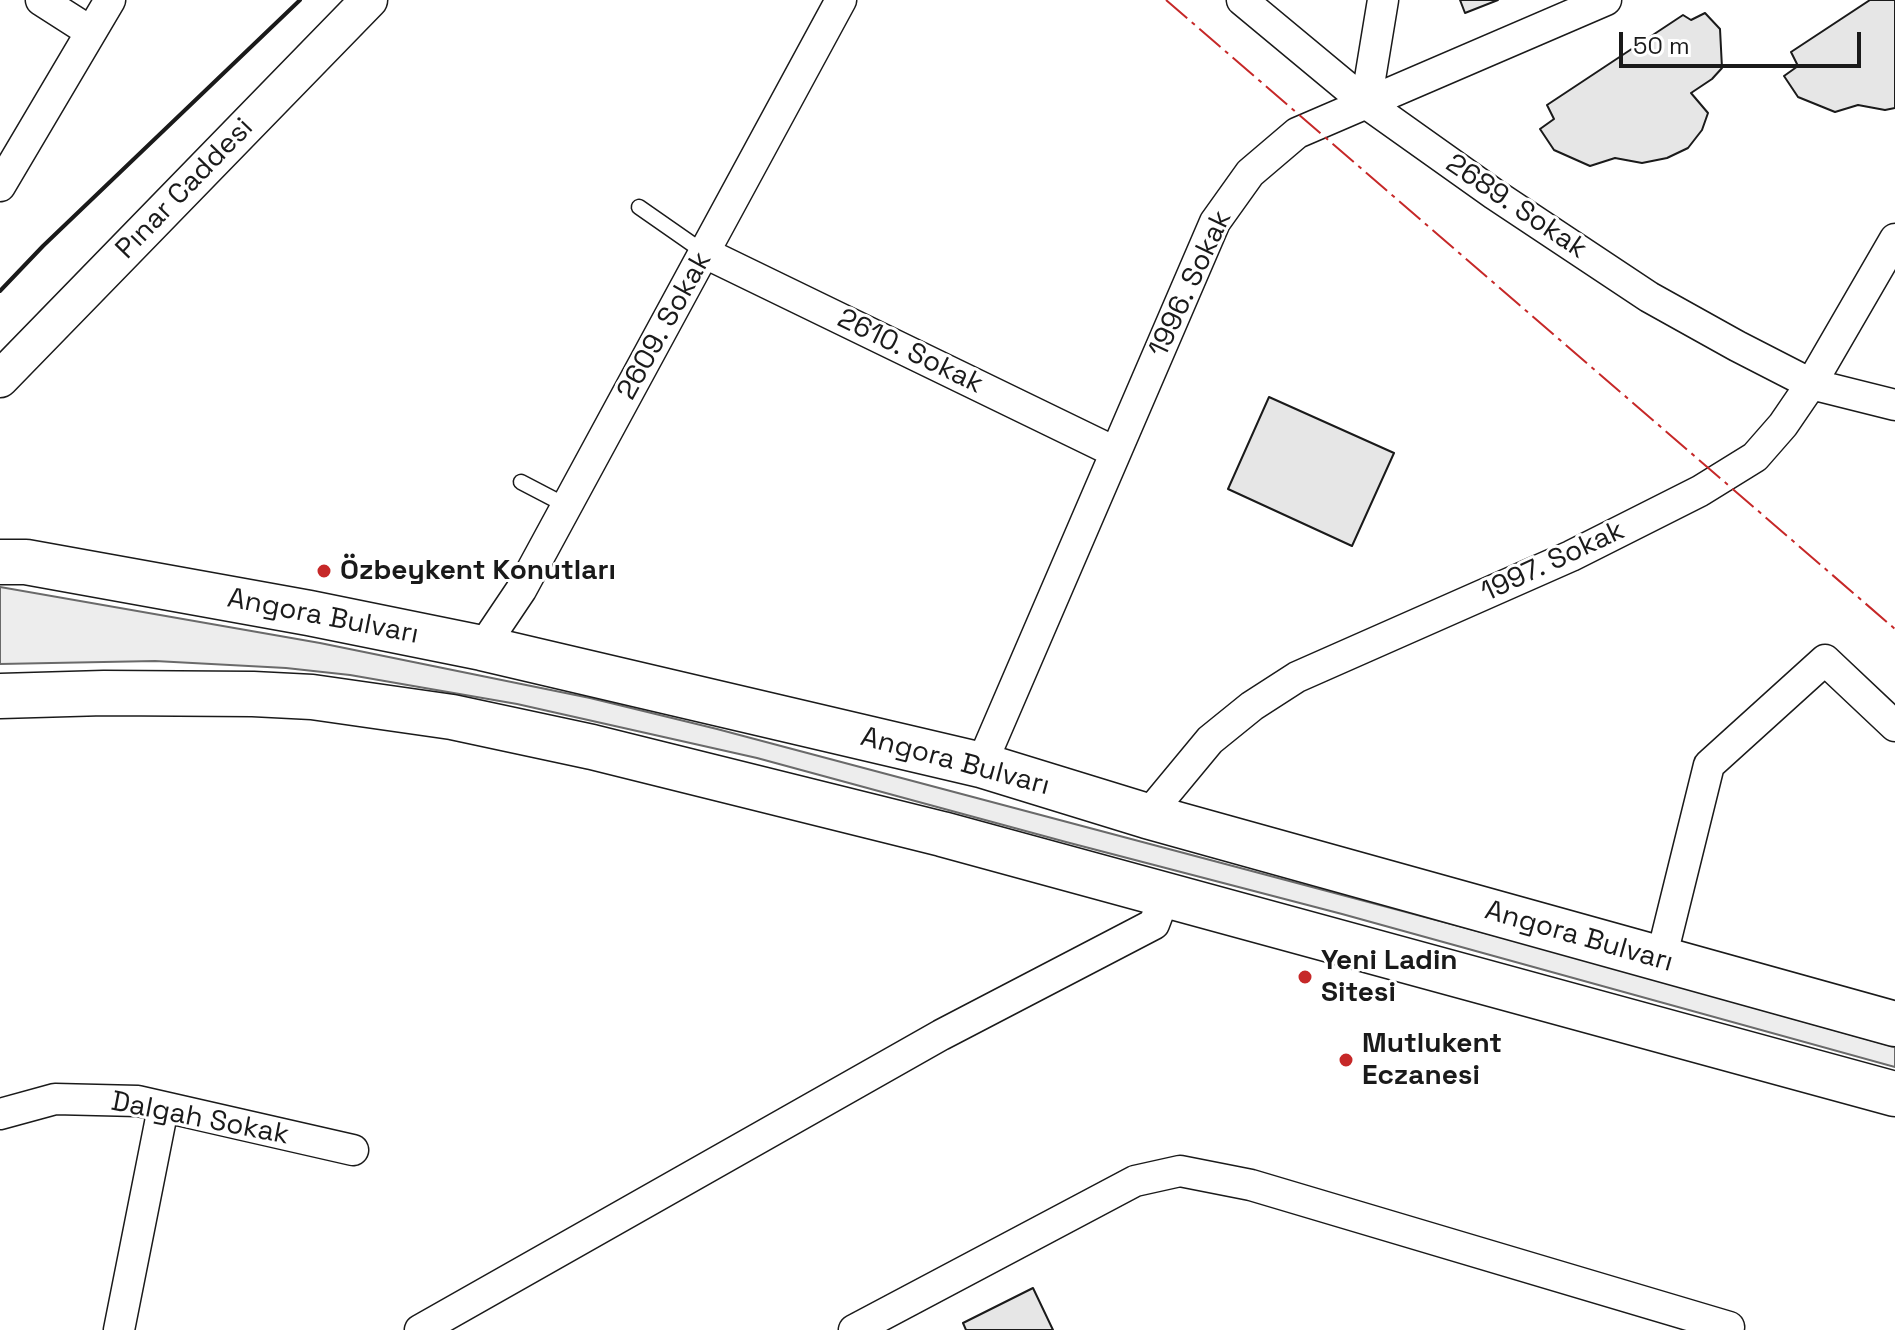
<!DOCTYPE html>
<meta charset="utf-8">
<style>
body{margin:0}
#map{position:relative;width:1895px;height:1330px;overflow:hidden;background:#fff;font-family:"Space Grotesk",sans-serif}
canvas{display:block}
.scale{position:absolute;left:1619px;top:32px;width:242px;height:36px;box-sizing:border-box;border:4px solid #1a1a1a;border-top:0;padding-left:10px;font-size:24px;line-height:28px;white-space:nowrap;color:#1a1a1a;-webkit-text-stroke:6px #fff;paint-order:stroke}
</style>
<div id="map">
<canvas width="1895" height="1330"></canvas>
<div class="scale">50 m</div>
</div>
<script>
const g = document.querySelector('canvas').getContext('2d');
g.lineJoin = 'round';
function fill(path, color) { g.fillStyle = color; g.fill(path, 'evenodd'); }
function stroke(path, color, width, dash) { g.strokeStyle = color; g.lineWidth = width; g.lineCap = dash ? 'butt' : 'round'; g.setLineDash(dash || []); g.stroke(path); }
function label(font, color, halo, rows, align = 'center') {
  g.font = font + ' "Space Grotesk",sans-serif'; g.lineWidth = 6; g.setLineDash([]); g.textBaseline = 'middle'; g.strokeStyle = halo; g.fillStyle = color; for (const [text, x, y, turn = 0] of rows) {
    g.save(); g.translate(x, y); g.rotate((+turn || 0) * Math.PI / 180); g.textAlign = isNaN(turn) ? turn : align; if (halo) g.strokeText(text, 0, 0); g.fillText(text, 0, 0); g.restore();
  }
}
const built = new Path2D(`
 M0,587L320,643L590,698L717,729L1534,946L1895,1047V1067L1342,914L1066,842L757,758L517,704L350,675L286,668L155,661L0,664Z`);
fill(built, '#ededed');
stroke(built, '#6a6a6a', 2);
const building = new Path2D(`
 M1460,0H1498L1465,13Z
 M1870,0H1895V108L1885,110L1858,105L1835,112L1798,97L1784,76L1798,66L1791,52Z
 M1705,13L1720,29L1722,68L1712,79L1691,93L1708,113L1702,130L1688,148L1667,158L1642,163L1615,158L1590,166L1554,150L1540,129L1554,119L1547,105L1683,15L1691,20Z
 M1269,397L1394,453L1352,546L1228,489Z
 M1033,1288L1053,1330H966L963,1323Z`);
fill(building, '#e6e6e6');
stroke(building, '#1a1a1a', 2);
const service = new Path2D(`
 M639,207L705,253
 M521,482L567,506`);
const minor = new Path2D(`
 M41,0L91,32
 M1242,0L1366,103L1494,194L1649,297L1737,346L1811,384L1895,405
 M1366,103L1383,0
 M0,186L110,0
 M705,253L1115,452
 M482,648L521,590L841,0
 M981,765L1215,222L1250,173L1297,133L1606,0
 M1147,816L1210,740L1252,706L1297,677L1571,556L1700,491L1755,457L1783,425L1811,384L1895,239
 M1661,959L1709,765L1825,660L1895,726
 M0,1114L55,1099L138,1101L353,1150
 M119,1330L163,1108
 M420,1330L941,1035L1154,924L1165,895
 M854,1330L1135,1181L1180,1171L1251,1185L1729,1327`);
const tertiary = new Path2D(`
 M0,379L369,0`);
const primary = new Path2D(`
 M0,562H26L309,613L482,648L981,765L1147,816L1895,1024
 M0,696L104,693L253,694L312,697L452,717L592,747L942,834L1895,1094`);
stroke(service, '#1a1a1a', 17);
stroke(minor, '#1a1a1a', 33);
stroke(tertiary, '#1a1a1a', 39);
stroke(primary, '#1a1a1a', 47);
stroke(service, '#fff', 14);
stroke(minor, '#fff', 30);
stroke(tertiary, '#fff', 36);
stroke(primary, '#fff', 44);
stroke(new Path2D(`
 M0,291L43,246L300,0`), '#1a1a1a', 4);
stroke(new Path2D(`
 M1166,0L1895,629`), '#c62828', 2, [28, 6, 4, 6]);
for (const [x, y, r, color] of [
 [324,571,8,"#c62828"],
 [1305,977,8,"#c62828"],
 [1346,1060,8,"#c62828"]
]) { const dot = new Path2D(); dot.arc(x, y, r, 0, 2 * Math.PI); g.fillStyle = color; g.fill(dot); stroke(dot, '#fff', 3); }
label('28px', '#1a1a1a', '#fff', [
 ["Pınar Caddesi",185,189,-46],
 ["2689. Sokak",1516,207,34],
 ["1996. Sokak",1191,284,-65],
 ["2609. Sokak",665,326,-61],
 ["2610. Sokak",910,352,26],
 ["1997. Sokak",1553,562,-25],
 ["Angora Bulvarı",323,617,11],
 ["Angora Bulvarı",955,762,15],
 ["Angora Bulvarı",1579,937,16],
 ["Dalgah Sokak",200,1119,11]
]);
label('bold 28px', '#1a1a1a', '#fff', [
 ["Özbeykent Konutları",340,571],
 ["Yeni Ladin",1321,961],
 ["Sitesi",1321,993],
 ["Mutlukent",1362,1044],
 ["Eczanesi",1362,1076]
], 'left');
</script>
